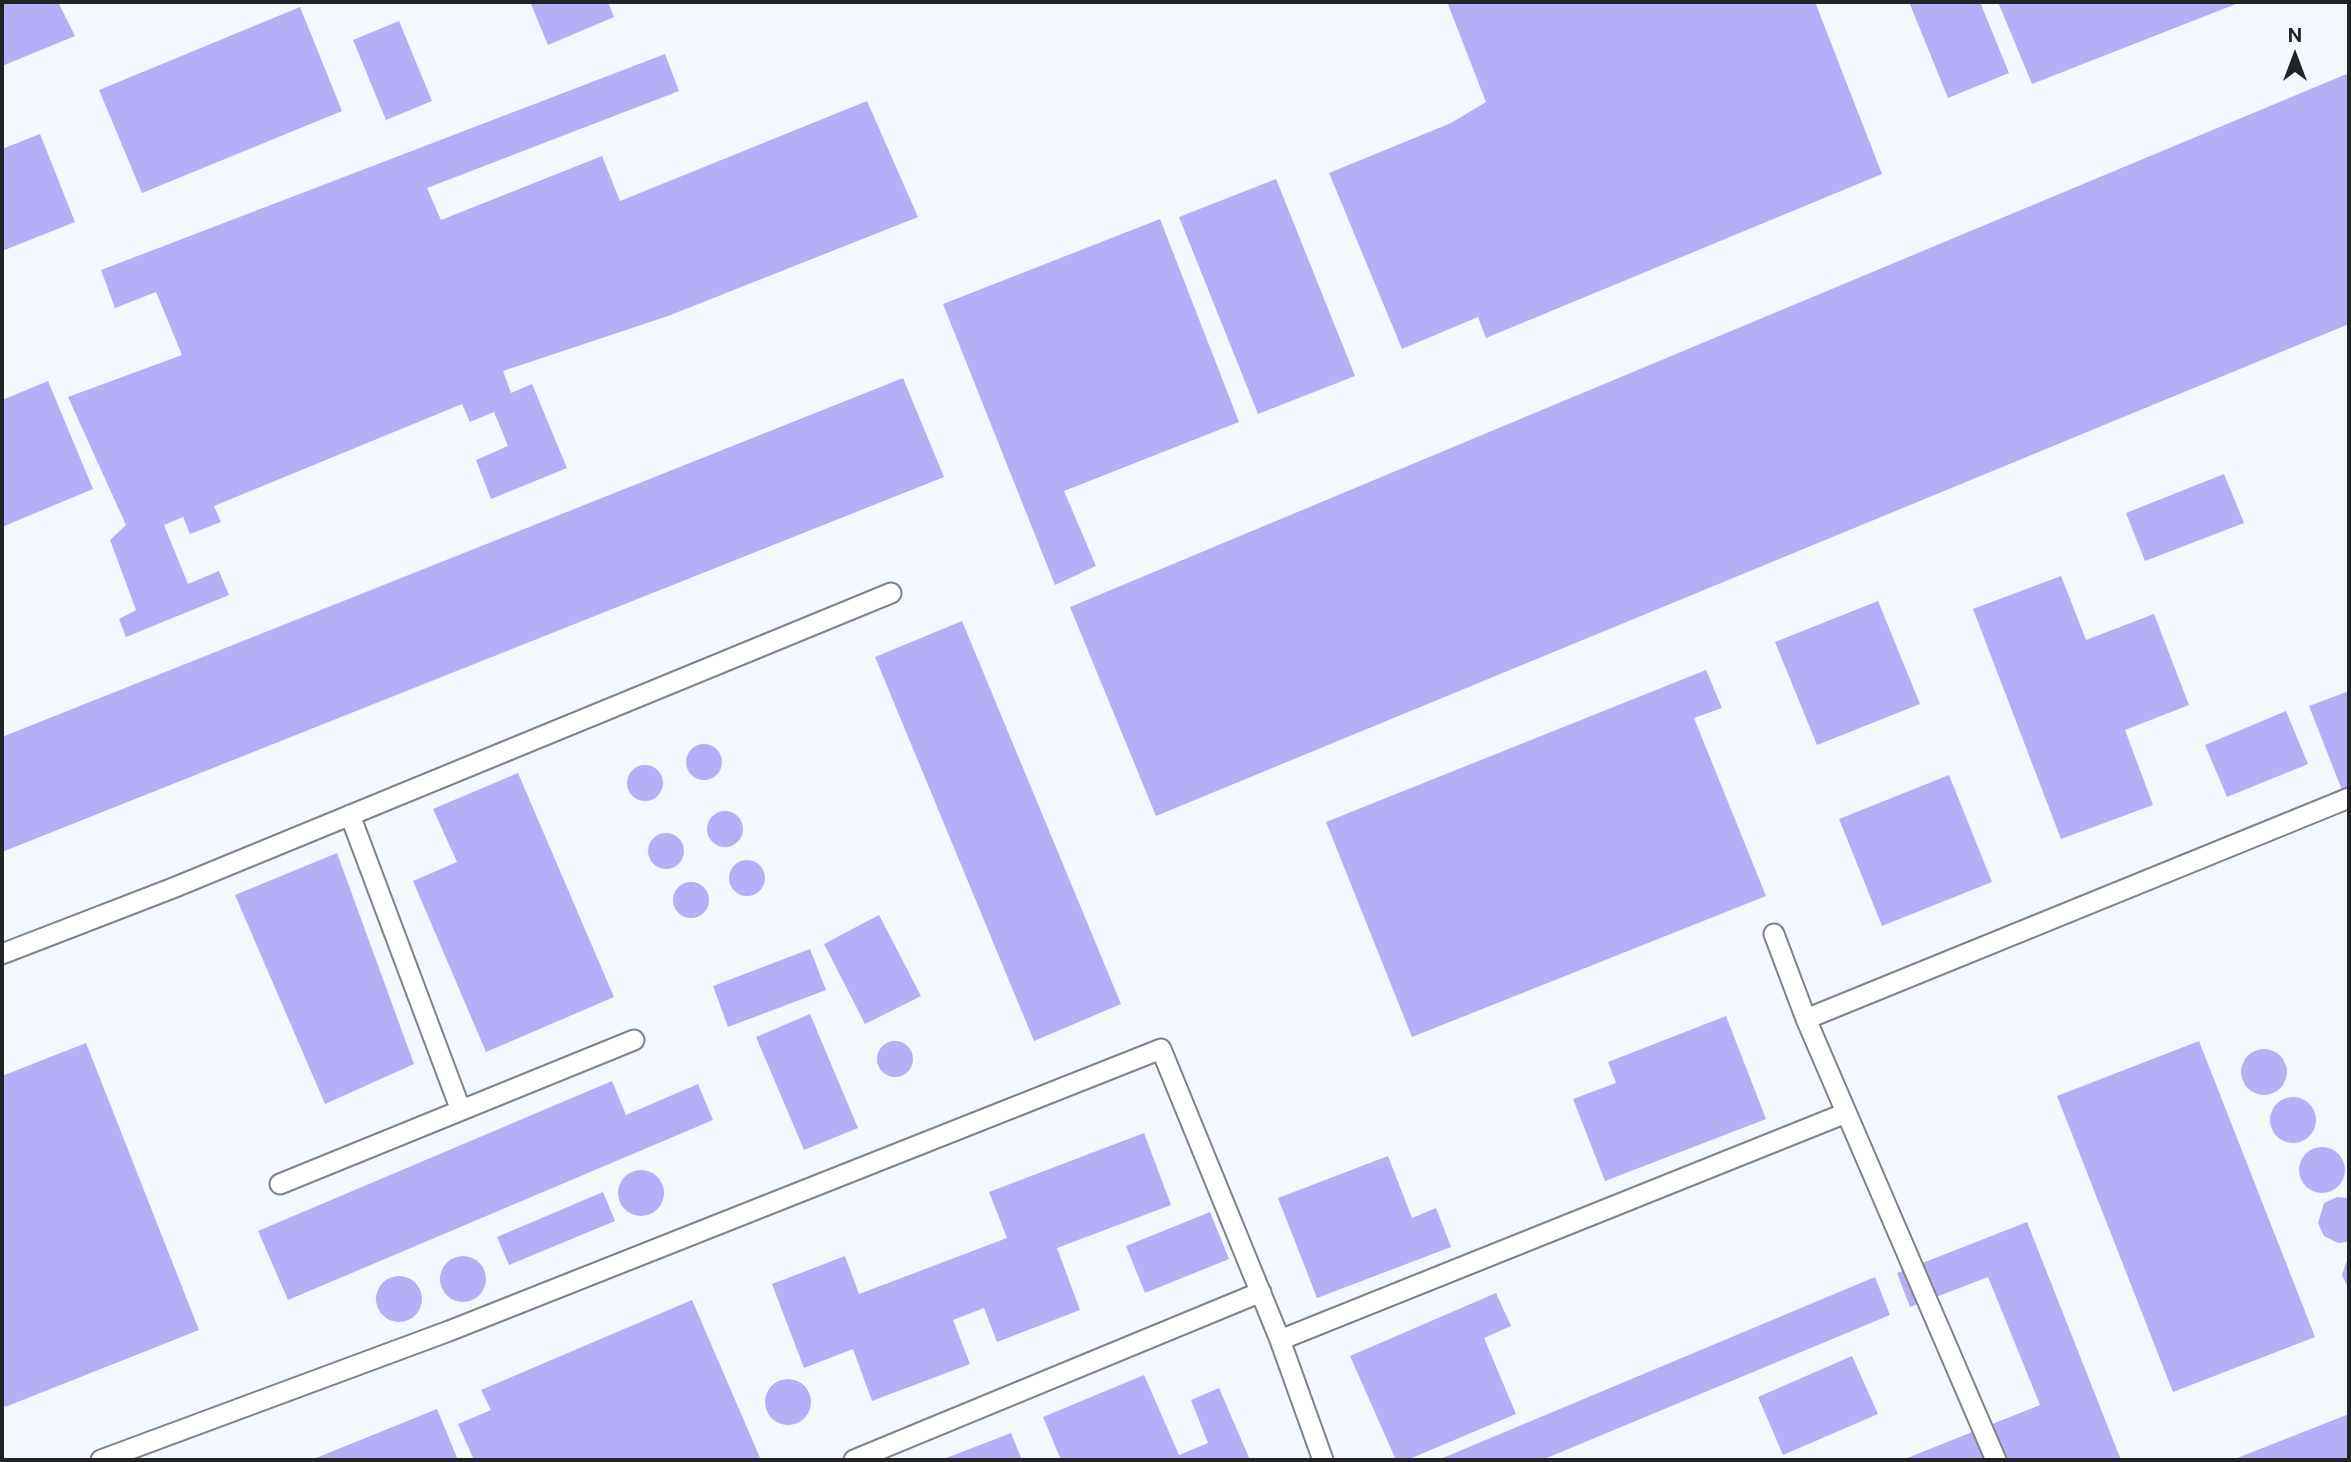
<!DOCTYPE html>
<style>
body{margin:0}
#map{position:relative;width:2351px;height:1462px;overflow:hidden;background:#f2f8fe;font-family:"Public Sans",sans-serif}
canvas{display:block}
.frame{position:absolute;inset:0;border:4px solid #212325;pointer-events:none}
.north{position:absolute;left:2260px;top:21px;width:70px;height:70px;-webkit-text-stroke:5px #f2f8fe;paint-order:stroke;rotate:0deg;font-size:19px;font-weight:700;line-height:28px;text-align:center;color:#212325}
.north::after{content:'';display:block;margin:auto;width:24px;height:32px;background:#212325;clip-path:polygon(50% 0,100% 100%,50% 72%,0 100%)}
</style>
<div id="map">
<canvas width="2351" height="1462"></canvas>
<div class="frame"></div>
<div class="north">N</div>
</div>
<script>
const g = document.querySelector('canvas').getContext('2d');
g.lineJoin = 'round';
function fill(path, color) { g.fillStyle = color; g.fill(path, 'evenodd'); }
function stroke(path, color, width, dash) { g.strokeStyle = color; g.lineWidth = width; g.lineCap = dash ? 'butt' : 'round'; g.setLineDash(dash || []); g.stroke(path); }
fill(new Path2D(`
 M2,2H58L75,36L2,66Z
 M530,2H608L614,17L548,45Z
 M1447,2H1815L1882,174L1486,338L1478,317L1402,349L1329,173L1451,123L1486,102Z
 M1909,2H1980L2009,73L1948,98Z
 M1998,2H2241L2032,84Z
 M300,7L342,111L142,193L99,90Z
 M399,21L432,101L386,120L353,40Z
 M665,54L679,91L427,188L441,220L602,156L620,201L867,101L918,217L668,316L503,371L511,393L532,384L567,468L491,499L476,460L508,446L494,412L470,422L462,404L214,506L221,522L190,534L183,517L164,525L188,584L219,571L229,595L126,637L119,619L136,610L110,540L126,525L68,397L182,355L156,292L115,308L101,270Z
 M2349,73V324L1156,816L1070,607Z
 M40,134L75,222L2,251V149Z
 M1276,179L1355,376L1258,414L1179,217Z
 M1160,219L1239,422L1064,491L1096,566L1055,585L943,304Z
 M903,378L944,477L2,852V737Z
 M48,381L93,489L2,527V400Z
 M2224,474L2244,523L2145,561L2126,513Z
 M2061,576L2086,640L2154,614L2189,705L2125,730L2153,805L2061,839L1973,609Z
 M1878,601L1920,704L1817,745L1775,642Z
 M962,621L1121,1004L1034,1041L875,657Z
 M1706,670L1722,708L1694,718L1766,896L1412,1037L1326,822Z
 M2349,691V808L2309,706Z
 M2286,711L2308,764L2227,797L2205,745Z
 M686 762a18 18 0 1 1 36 0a18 18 0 1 1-36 0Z
 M627 783a18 18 0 1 1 36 0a18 18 0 1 1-36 0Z
 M518,773L614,997L486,1052L413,881L457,862L433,809Z
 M1949,775L1992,882L1882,926L1839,819Z
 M707 829a18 18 0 1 1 36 0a18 18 0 1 1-36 0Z
 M648 851a18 18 0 1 1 36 0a18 18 0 1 1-36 0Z
 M337,853L414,1064L325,1104L235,895Z
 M729 878a18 18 0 1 1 36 0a18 18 0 1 1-36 0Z
 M673 900a18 18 0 1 1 36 0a18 18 0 1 1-36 0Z
 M879,915L921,996L865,1024L824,944Z
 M810,949L826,990L728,1027L713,986Z
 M810,1014L858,1128L804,1150L756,1037Z
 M1726,1016L1766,1119L1605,1181L1573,1099L1616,1083L1608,1062Z
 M877 1059a18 18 0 1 1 36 0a18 18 0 1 1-36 0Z
 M2199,1041L2315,1337L2173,1392L2057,1096Z
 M86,1043L199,1330L5,1407L2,1399V1076Z
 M2241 1072a23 23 0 1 1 46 0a23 23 0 1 1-46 0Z
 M612,1081L626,1115L698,1084L713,1120L288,1300L258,1231Z
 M2270 1120a23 23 0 1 1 46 0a23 23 0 1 1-46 0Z
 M1144,1133L1171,1205L1057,1248L1080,1310L997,1342L984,1308L953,1320L970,1364L872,1401L853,1349L804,1368L772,1284L845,1256L859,1294L1007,1238L989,1192Z
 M2299 1170a23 23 0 1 1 46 0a23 23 0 1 1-46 0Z
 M1388,1156L1412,1218L1436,1208L1451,1247L1317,1298L1278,1198Z
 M618 1193a23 23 0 1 1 46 0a23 23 0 1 1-46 0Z
 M603,1192L615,1221L509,1265L497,1237Z
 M2337,1197L2349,1198V1241L2346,1242L2338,1243L2324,1236L2318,1223L2324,1203Z
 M1210,1212L1229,1259L1145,1293L1126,1246Z
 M2027,1222L2121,1460H1902L2040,1405L1988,1277L1910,1307L1897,1273Z
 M2349,1254V1290L2342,1275Z
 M440 1279a23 23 0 1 1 46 0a23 23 0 1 1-46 0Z
 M376 1299a23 23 0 1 1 46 0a23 23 0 1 1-46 0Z
 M1875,1277L1890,1315L1542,1460H1438Z
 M1496,1293L1511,1326L1484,1338L1516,1414L1407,1460H1396L1350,1356Z
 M692,1300L761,1460H474L458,1424L491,1410L481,1390Z
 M1852,1356L1878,1414L1783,1455L1758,1397Z
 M1144,1375L1179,1455L1208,1443L1191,1400L1219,1388L1250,1460H1061L1043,1417Z
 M765 1402a23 23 0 1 1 46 0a23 23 0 1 1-46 0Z
 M437,1409L458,1460H311Z
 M2349,1414V1460H2232Z
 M1011,1433L1022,1460H941Z`), '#b6aff7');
const lane = new Path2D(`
 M350,815L460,1108
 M1774,934L1806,1019L1996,1460
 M2,954L173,888L891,593
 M1806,1019L2349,798
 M280,1184L634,1040
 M1280,1340L1846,1113
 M101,1460L449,1331L1161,1049L1280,1340L1323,1460
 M854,1460L1261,1292`);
stroke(lane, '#7e8388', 23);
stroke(lane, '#fff', 19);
</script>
